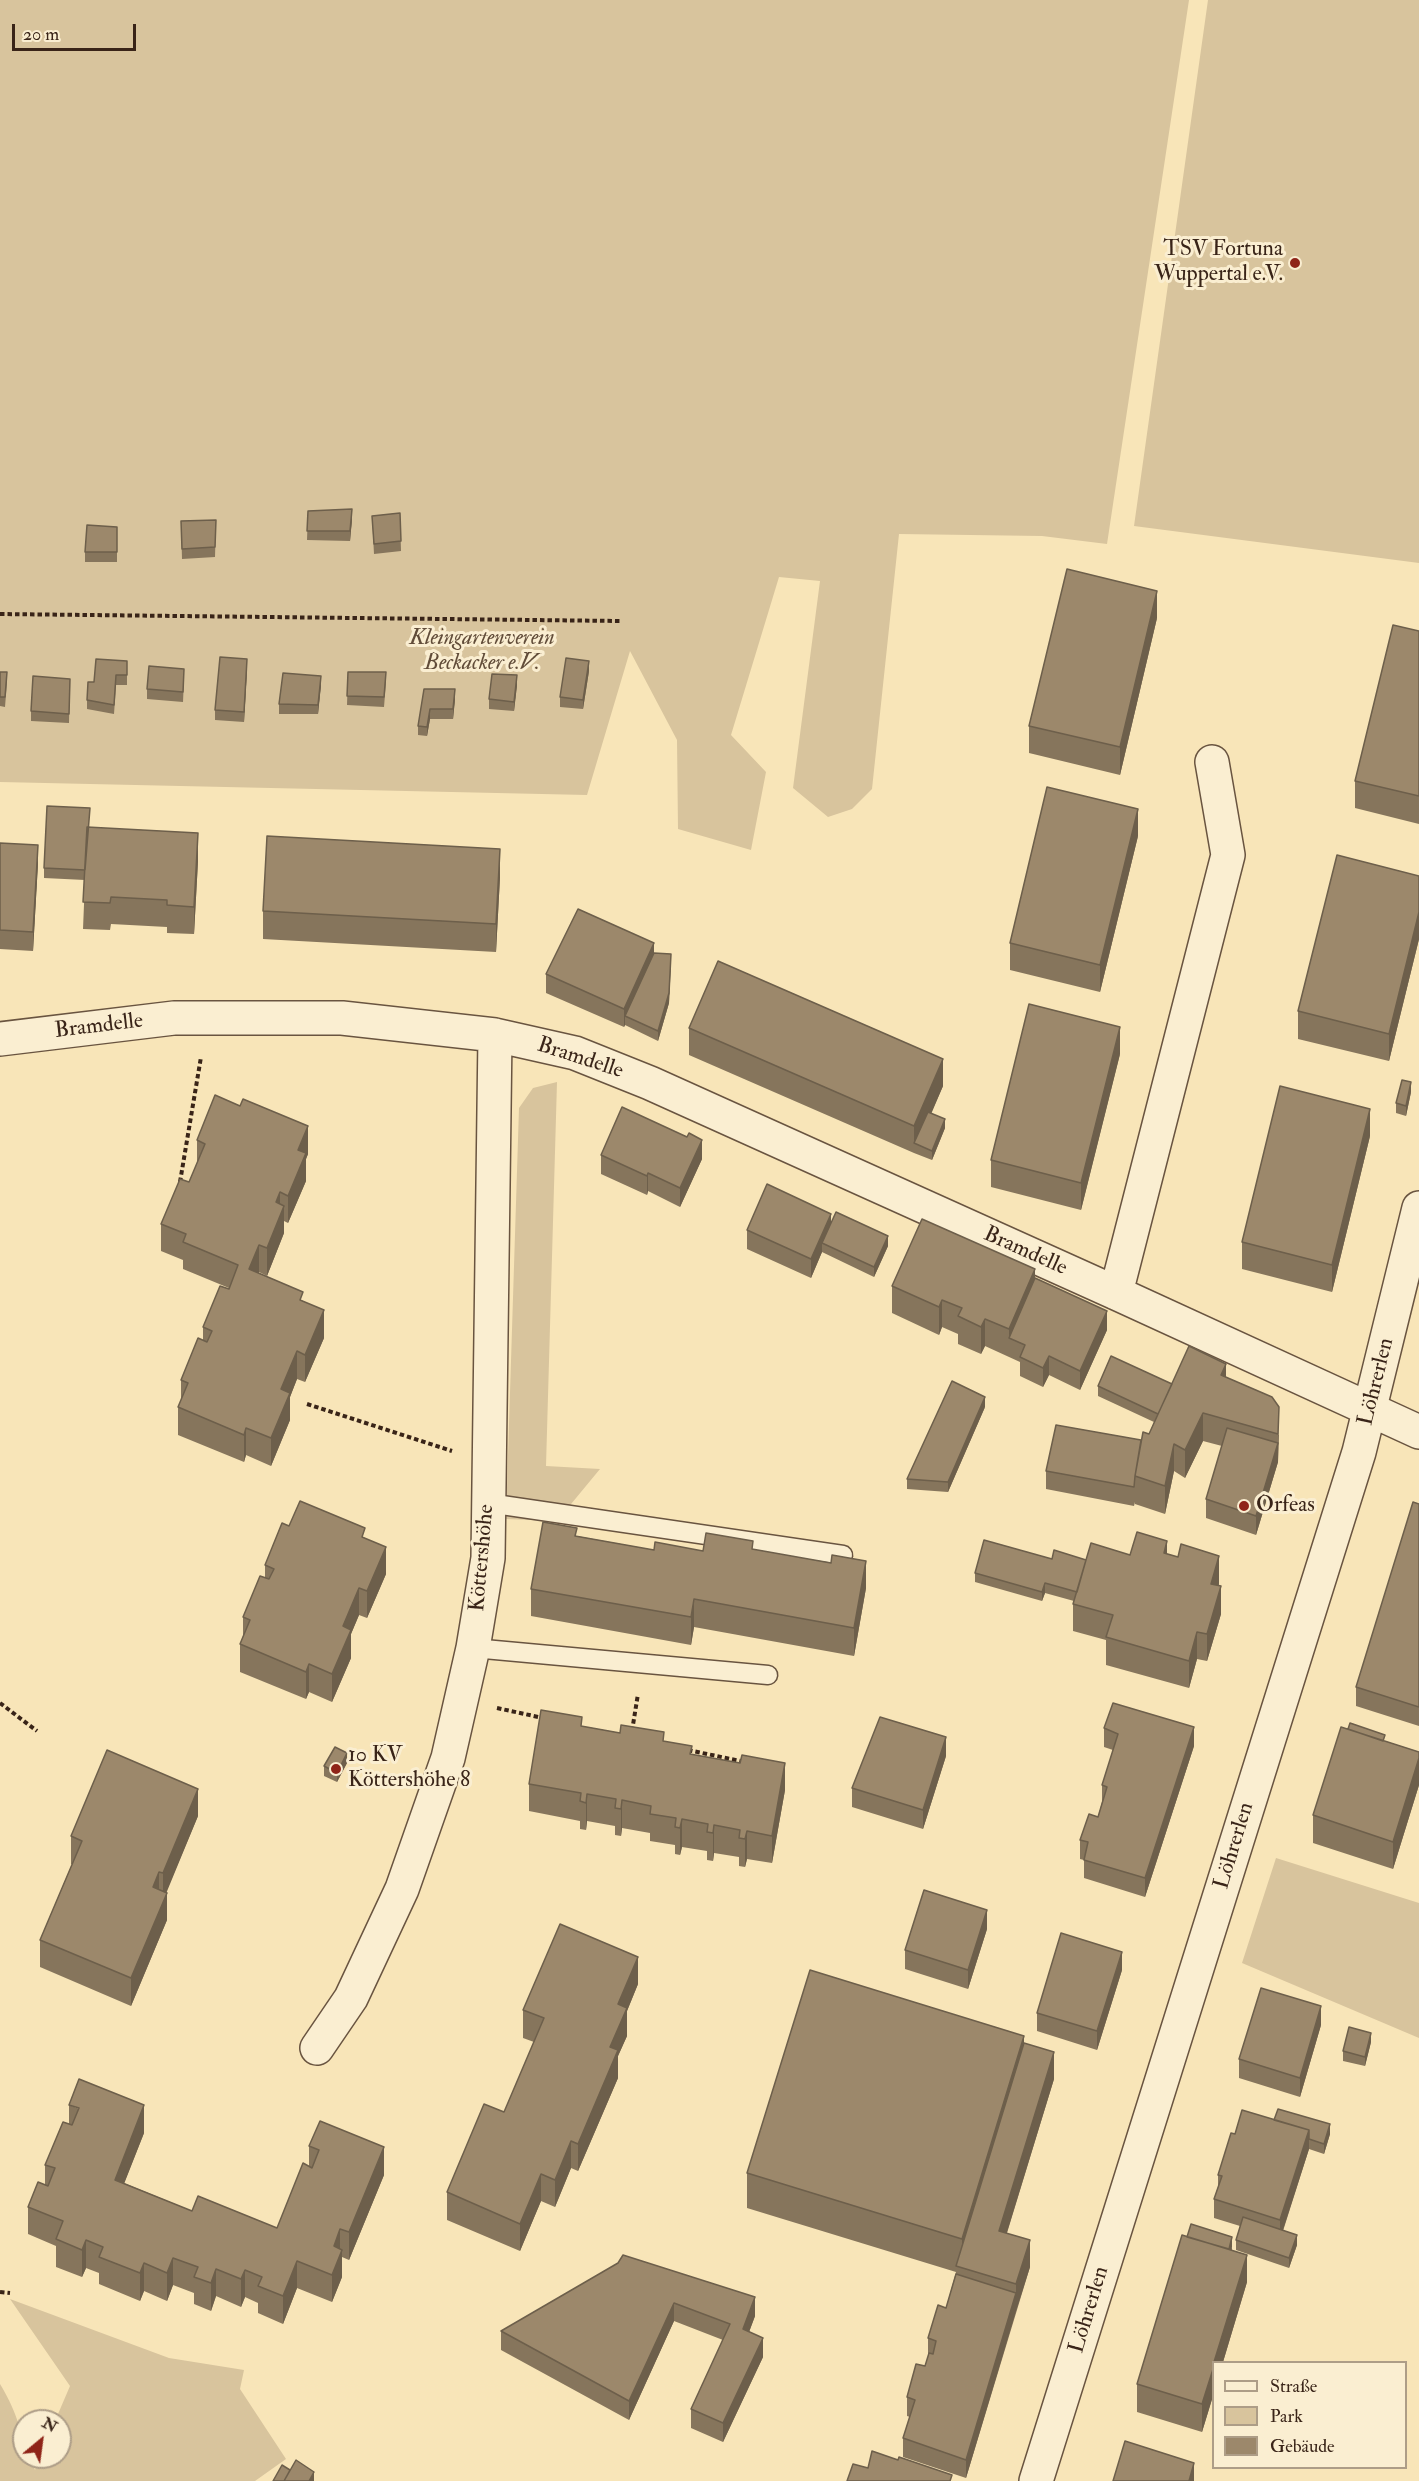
<!DOCTYPE html>
<meta charset="utf-8">
<style>
body{margin:0}
#map{position:relative;width:1419px;height:2481px;overflow:hidden;background:#f8e5b8;font-family:"IM FELL Double Pica",serif}
canvas{display:block}
.legend{position:absolute;left:1212px;top:2361px;width:195px;height:108px;box-sizing:border-box;background:#faeed1;border:2px solid #ad9d87;margin:0;padding:8px 10px;list-style:none;font-size:18px;color:#392418}
.legend li{display:flex;align-items:center;gap:12px;height:30px}
.legend b{width:30px;border:2px solid #ad9d87}
.north{position:absolute;left:12px;top:2409px;width:60px;height:60px;box-sizing:border-box;background:#faeed1;border:2px solid #ad9d87;border-radius:50%;rotate:29deg;font-size:16px;font-weight:700;line-height:24px;text-align:center;color:#392418}
.north::after{content:'';display:block;margin:auto;width:21px;height:27px;background:#8f2418;clip-path:polygon(50% 0,100% 100%,50% 72%,0 100%)}
.scale{position:absolute;left:12px;top:24px;width:124px;height:27px;box-sizing:border-box;border:3px solid #392418;border-top:0;padding-left:8px;font-size:18px;line-height:21px;white-space:nowrap;color:#392418;-webkit-text-stroke:4px #faeed1;paint-order:stroke}
</style>
<div id="map">
<canvas width="1419" height="2481"></canvas>
<ul class="legend">
<li><b style="height:8px;background:#faeed1"></b>Straße</li>
<li><b style="height:16px;background:#d8c49d"></b>Park</li>
<li><b style="height:16px;background:#9c886b"></b>Gebäude</li>
</ul>
<div class="north">N</div>
<div class="scale">20 m</div>
</div>
<script>
const g = document.querySelector('canvas').getContext('2d');
g.lineJoin = 'round';
function fill(path, color) { g.fillStyle = color; g.fill(path, 'evenodd'); }
function stroke(path, color, width, dash) { g.strokeStyle = color; g.lineWidth = width; g.lineCap = dash ? 'butt' : 'round'; g.setLineDash(dash || []); g.stroke(path); }
function label(font, color, halo, rows, align = 'center') {
  g.font = font + ' "IM FELL Double Pica",serif'; g.lineWidth = 6; g.setLineDash([]); g.textBaseline = 'middle'; g.strokeStyle = halo; g.fillStyle = color; for (const [text, x, y, turn = 0] of rows) {
    g.save(); g.translate(x, y); g.rotate((+turn || 0) * Math.PI / 180); g.textAlign = isNaN(turn) ? turn : align; if (halo) g.strokeText(text, 0, 0); g.fillText(text, 0, 0); g.restore();
  }
}
fill(new Path2D(`
 M0,0H1189L1107,544L1042,536L899,534L872,789L852,809L828,817L793,788L820,581L779,577L731,735L766,772L751,850L678,829L677,740L630,651L587,795L0,782Z
 M1208,0H1419V563L1134,526Z
 M557,1082L546,1466L600,1469L557,1521L506,1519L519,1108L533,1088Z
 M1276,1858L1419,1903V2038L1242,1963Z
 M10,2299L169,2358L244,2370L240,2389L286,2459L255,2481H0V2384C13,2405 24,2432 24,2457H30L35,2470L40,2457H60V2421H55L70,2386Z`), '#d8c49d');
const lane = new Path2D(`
 M488,1503L843,1555
 M473,1648L768,1675`);
const street = new Path2D(`
 M0,1039L174,1018H342L495,1035L575,1053L650,1083L1116,1293L1419,1432
 M1116,1293L1228,855L1212,762
 M317,2048L351,1998L402,1889L448,1758L473,1648L488,1558L495,1035
 M1036,2481L1359,1452L1419,1208`);
stroke(lane, '#695440', 21);
stroke(street, '#695440', 36);
stroke(new Path2D(`
 M0,614L622,621
 M180,1182L201,1057
 M307,1404L452,1451
 M0,1703L37,1731
 M497,1708L543,1718
 M632,1731L638,1694
 M688,1750L745,1762
 M0,2292L10,2293`), '#392418', 4, [4.5, 3]);
stroke(lane, '#faeed1', 18);
stroke(street, '#faeed1', 33);
fill(new Path2D(`
 M308,511L352,519L350,541L307,540Z
 M400,513L401,551L374,554L372,516Z
 M216,520L215,557L182,559L181,521Z
 M117,527V562H85V552Z
 M1157,618L1120,775L1029,753V726Z
 M1419,631V824L1355,808V781Z
 M127,661V685H116L114,714L87,709V700L94,682Z
 M247,669L244,722L215,720V710Z
 M589,671L583,709L560,707V697Z
 M0,672L7,682L5,707L0,706Z
 M348,672L386,682L384,707L347,705Z
 M70,679L69,723L31,721V711Z
 M184,679L183,702L147,699V689Z
 M321,685L318,714H279V704Z
 M517,685L514,711L489,709V699Z
 M424,689L455,699L453,719H430L427,736L418,735V726Z
 M89,827L198,861L194,934L167,933V927L111,924L110,930L83,929L85,880L44,878V868Z
 M1138,836L1100,992L1010,970V943Z
 M0,843L38,863L33,951L0,949Z
 M1419,876V939L1389,1061L1298,1039V1011Z
 M500,877L496,952L263,939V911Z
 M654,953L671,964L669,1003L658,1041L625,1025L624,1027L546,993V974Z
 M689,1028L943,1086L931,1113L945,1128L932,1160L914,1153L689,1055Z
 M1120,1054L1081,1210L991,1187V1160Z
 M1411,1092L1406,1116L1396,1113V1103Z
 M240,1106L308,1154L306,1159V1181L288,1223L284,1221V1233L267,1276L259,1272L258,1273L303,1301L324,1338L305,1382L297,1379L290,1397V1420L271,1466L246,1455L244,1462L178,1435V1407L181,1401V1380L203,1340V1327L229,1288L183,1269V1260L161,1251V1224L189,1182L197,1164V1140Z
 M1370,1136L1332,1292L1242,1269V1242Z
 M687,1137L702,1159L680,1207L648,1191L647,1195L601,1174V1155Z
 M831,1223L888,1246L874,1277L822,1252L811,1278L747,1249V1230Z
 M1035,1278L1107,1330L1080,1390L1049,1375L1043,1387L1020,1376V1362L985,1346L981,1354L958,1344V1334L942,1327L939,1335L892,1313V1286Z
 M1226,1377L1279,1435L1278,1462L1256,1535L1206,1518V1499L1222,1446L1203,1441L1185,1478L1174,1471L1165,1514L1135,1504V1502L1134,1506L1046,1489V1471L1141,1440L1149,1434L1154,1422L1098,1396V1386L1172,1384Z
 M985,1407L948,1492L907,1489V1479Z
 M1419,1504V1726L1356,1706V1687Z
 M289,1526L365,1538L386,1574L367,1618L359,1615L351,1634V1658L332,1702L309,1692L306,1699L240,1672V1644L243,1636V1617L265,1578V1565Z
 M577,1536L654,1550L703,1551L753,1549L866,1588L854,1656L694,1627L691,1645L531,1616V1589Z
 M1167,1554L1219,1583V1586L1221,1614L1207,1661L1197,1659L1189,1688L1106,1665V1640L1073,1631V1604L1074,1601L1045,1593L1042,1601L975,1582V1573L1052,1559L1086,1560L1130,1555Z
 M582,1726L664,1741L692,1755L785,1790L772,1863L747,1859L745,1867L739,1866V1857L714,1853L713,1861L707,1860V1851L682,1847L680,1855L675,1854V1845L650,1841V1833L622,1828L621,1836L615,1835V1826L587,1821L586,1830L580,1829V1821L529,1811V1784Z
 M1104,1728L1194,1746L1145,1897L1084,1878V1860L1080,1859V1840L1098,1817L1102,1802V1785L1113,1750L1104,1747Z
 M1348,1729L1419,1752V1785L1393,1869L1313,1843V1815Z
 M946,1756L923,1829L852,1807V1788Z
 M347,1763L337,1782L324,1776V1766Z
 M198,1816L166,1892L167,1920L131,2006L40,1967V1940L72,1864H71V1836Z
 M987,1929L968,1989L905,1969V1950Z
 M1122,1970L1097,2050L1037,2031V2013Z
 M638,1984L627,2011V2036L618,2056V2078L578,2171L571,2168L555,2207L541,2201L520,2251L447,2220V2192L504,2112L534,2042L523,2038V2010Z
 M1321,2025L1300,2097L1239,2078V2059Z
 M1371,2042L1365,2066L1343,2061V2051Z
 M1024,2043L1054,2079L1007,2233L1030,2267L966,2478L903,2457V2438L910,2417L907,2416V2397L925,2366L928,2357V2338L946,2308L956,2272L747,2208V2173Z
 M69,2105L144,2133L124,2183L192,2211L277,2228L309,2166V2146L384,2175L349,2260L342,2257V2277L332,2302L297,2288L283,2324L258,2313V2303L245,2297L241,2307L216,2296L211,2311L194,2304V2293L173,2285L167,2301L144,2291L140,2301L99,2284V2273L86,2268L82,2277L56,2267V2246L28,2234V2207L45,2185V2165L69,2124Z
 M1274,2120L1330,2134L1324,2154L1309,2149L1283,2231L1297,2245L1289,2268L1236,2250V2240L1240,2226L1214,2218V2199L1218,2187V2175L1235,2134Z
 M1232,2247V2250L1247,2282L1202,2432L1137,2412V2384Z
 M618,2263L755,2316L749,2332L763,2357L723,2442L691,2428V2409L723,2340L674,2321L629,2420L501,2350V2331Z`), '#86755c');
fill(new Path2D(`
 M352,509V519L350,541V531Z
 M1157,591V618L1120,775V747Z
 M247,659V669L244,722V712Z
 M589,661V671L583,709V700Z
 M517,675V685L514,711V702Z
 M321,676V685L318,714V705Z
 M455,689V699L453,719V709Z
 M430,709V719L427,736V727Z
 M1138,809V836L1100,992V965Z
 M198,833V861L194,934V907Z
 M38,845V863L33,951V932Z
 M500,849V877L496,952V924Z
 M1419,912V939L1389,1061V1034Z
 M654,943V962L625,1016V1025L624,1027V1009Z
 M671,954L669,1003L658,1041V1031Z
 M1120,1027V1054L1081,1210V1183Z
 M943,1059V1086L918,1145L914,1143V1153V1126Z
 M1411,1082V1092L1406,1116V1106Z
 M1370,1109V1136L1332,1292V1265Z
 M945,1119V1128L932,1160V1151Z
 M308,1126V1154L306,1159V1181L288,1223V1196L298,1150Z
 M702,1140V1159L680,1207V1188Z
 M648,1173V1191L647,1195V1176Z
 M280,1192V1216L284,1206V1233L267,1276V1248L276,1202Z
 M831,1214V1232L822,1243V1252L811,1278V1259Z
 M888,1236V1246L874,1277V1267Z
 M259,1245V1272L249,1296V1269Z
 M1035,1269V1296L1009,1338V1329Z
 M942,1300V1327L939,1335V1307Z
 M324,1310V1338L305,1382V1355Z
 M1107,1311V1330L1080,1390V1371Z
 M985,1319V1346L981,1354V1327Z
 M297,1351V1379L290,1397V1420L271,1466V1438L281,1389Z
 M1049,1356V1375L1043,1387V1368Z
 M1226,1364V1391L1221,1375Z
 M985,1397V1407L948,1492V1482Z
 M1279,1407L1278,1462L1256,1535V1516L1278,1443Z
 M1203,1413V1441L1185,1478V1450Z
 M246,1428V1455L244,1462V1435Z
 M1174,1444V1471L1165,1514V1486Z
 M1167,1541V1568L1164,1553Z
 M386,1547V1574L367,1618V1591Z
 M1219,1556V1583L1211,1612V1584Z
 M866,1561V1588L854,1656V1628Z
 M1045,1583V1593L1042,1601V1592Z
 M1221,1586V1614L1207,1661V1634Z
 M359,1588V1615L351,1634V1658L332,1702V1674L343,1626Z
 M694,1599V1627L691,1645V1617Z
 M1197,1632V1659L1189,1688V1661Z
 M309,1664V1692L306,1699V1672Z
 M1194,1727V1746L1145,1897V1878Z
 M946,1737V1756L923,1829V1810Z
 M347,1753V1763L337,1782V1773Z
 M1419,1758V1785L1393,1869V1842Z
 M785,1763V1790L772,1863V1836Z
 M198,1789V1816L163,1901V1873Z
 M587,1794V1821L586,1830V1803Z
 M622,1800V1828L621,1836V1809Z
 M682,1819V1847L680,1855V1828Z
 M714,1825V1853L713,1861V1833Z
 M747,1831V1859L745,1867V1839Z
 M159,1872V1900L153,1887Z
 M167,1893V1920L131,2006V1978Z
 M987,1910V1929L968,1989V1970Z
 M1122,1952V1970L1097,2050V2031Z
 M638,1957V1984L627,2011V2036L618,2056V2078L578,2171V2144L610,2047L618,2004Z
 M1321,2006V2025L1300,2097V2078Z
 M1371,2033V2042L1365,2066V2057Z
 M1024,2036V2071L962,2268V2239Z
 M1054,2052V2079L999,2258V2231Z
 M144,2105V2133L115,2207V2180Z
 M1330,2124V2134L1324,2154V2144Z
 M1309,2130V2149L1280,2239V2220Z
 M571,2141V2168L555,2207V2180Z
 M384,2147V2175L349,2260V2232Z
 M541,2174V2201L520,2251V2224Z
 M340,2229V2254L342,2250V2277L332,2302V2275L334,2246Z
 M1297,2235V2245L1289,2268V2258Z
 M1232,2237V2247L1227,2265V2256Z
 M86,2240V2268L82,2277V2250Z
 M1030,2240V2267L1016,2311V2284Z
 M1247,2255V2282L1223,2362H1214Z
 M173,2258V2285L167,2301V2273Z
 M297,2261V2288L283,2324V2296Z
 M144,2263V2291L140,2301V2273Z
 M216,2269V2296L211,2311V2283Z
 M245,2270V2297L241,2307V2279Z
 M1016,2293V2311L966,2478V2460Z
 M755,2297V2316L743,2348V2329Z
 M674,2303V2321L629,2420V2401Z
 M763,2338V2357L723,2442V2423Z
 M1214,2366V2393L1202,2432V2404Z
 M1194,2463V2481H1189Z
 M314,2472V2481H309Z`), '#6d5f4b');
const building = new Path2D(`
 M352,509L350,531H307L308,511Z
 M400,513L401,541L374,544L372,516Z
 M216,520L215,547L182,549L181,521Z
 M87,525L117,527V552H85Z
 M1067,569L1157,591L1120,747L1029,726Z
 M1393,625L1419,631V796L1355,781Z
 M220,657L247,659L244,712L215,710Z
 M566,658L589,661L583,700L560,697Z
 M96,659L127,661V675H116L114,705L87,700L88,682H94Z
 M149,666L184,669L183,692L147,689Z
 M0,672H7L5,697H0Z
 M348,672H386L384,697L347,696Z
 M283,673L321,676L318,705L279,704Z
 M492,674L517,675L514,702L489,699Z
 M33,676L70,679L69,714L31,711Z
 M424,689H455L453,709H430L427,727L418,726Z
 M1047,787L1138,809L1100,965L1010,943Z
 M47,806L90,808L85,870L44,868Z
 M87,827L198,833L194,907L167,905V900L111,897L110,903L83,902Z
 M267,836L500,849L496,924L263,911Z
 M0,843L38,845L33,932L0,930Z
 M1337,855L1419,876V912L1389,1034L1298,1011Z
 M578,909L654,943L624,1009L546,974Z
 M654,953L671,954L669,993L658,1031L625,1016Z
 M718,961L943,1059L914,1126L689,1028Z
 M1029,1004L1120,1027L1081,1183L991,1160Z
 M1402,1080L1411,1082L1406,1106L1396,1103Z
 M1280,1086L1370,1109L1332,1265L1242,1242Z
 M215,1095L240,1106L243,1099L308,1126L298,1150L306,1153L288,1196L280,1192L276,1202L284,1206L267,1248L259,1245L249,1269L303,1292L300,1300L324,1310L305,1355L297,1351L281,1389L290,1393L271,1438L246,1428L244,1435L178,1407L188,1383L181,1380L198,1338L207,1342L212,1331L203,1327L220,1286L229,1289L238,1265L183,1242L186,1234L161,1224L180,1179L189,1182L205,1144L197,1140Z
 M622,1107L687,1137L689,1133L702,1140L680,1188L648,1173L647,1176L601,1155Z
 M928,1112L945,1119L932,1151L914,1143Z
 M767,1184L831,1214L811,1259L747,1230Z
 M836,1212L888,1236L874,1267L822,1243Z
 M922,1219L1035,1269L1009,1329L985,1319L981,1327L958,1316L962,1308L942,1300L939,1307L892,1286Z
 M1035,1278L1107,1311L1080,1371L1049,1356L1043,1368L1020,1357L1025,1345L1009,1338Z
 M1189,1346L1226,1364L1221,1375L1272,1397L1279,1407L1278,1434L1203,1413L1185,1450L1174,1444L1165,1486L1135,1476L1143,1432L1149,1434Z
 M1111,1356L1172,1384L1158,1414L1098,1386Z
 M952,1381L985,1397L948,1482L907,1479Z
 M1056,1425L1141,1440L1135,1476L1134,1487L1046,1471Z
 M1227,1428L1278,1443L1256,1516L1206,1499Z
 M300,1501L365,1528L362,1537L386,1547L367,1591L359,1588L343,1626L351,1630L332,1674L309,1664L306,1672L240,1644L250,1620L243,1617L260,1576L269,1579L274,1569L265,1565L282,1523L289,1526Z
 M1413,1502L1419,1504V1707L1356,1687Z
 M543,1522L577,1528L575,1536L654,1550L655,1542L703,1551L706,1533L753,1541L752,1549L831,1563L832,1555L866,1561L854,1628L694,1599L691,1617L531,1589Z
 M1137,1532L1167,1541L1164,1553L1178,1557L1181,1544L1219,1556L1211,1584L1221,1586L1207,1634L1197,1632L1189,1661L1106,1637L1113,1615L1073,1604L1091,1543L1130,1555Z
 M984,1540L1052,1559L1054,1550L1086,1560L1077,1592L1045,1583L1042,1592L975,1573Z
 M1113,1703L1194,1727L1145,1878L1084,1860L1088,1842L1080,1840L1089,1814L1098,1817L1107,1787L1102,1785L1118,1734L1104,1728Z
 M541,1710L582,1717L581,1726L620,1733L621,1725L664,1732L663,1741L692,1746L690,1754L740,1763L742,1755L785,1763L772,1836L747,1831L745,1839L739,1838L740,1830L714,1825L713,1833L707,1832L708,1824L682,1819L680,1828L675,1827L676,1818L650,1814L651,1806L622,1800L621,1809L615,1808L616,1799L587,1794L586,1803L580,1801L581,1793L529,1784Z
 M880,1717L946,1737L923,1810L852,1788Z
 M1350,1723L1385,1735L1383,1741L1348,1729Z
 M1341,1727L1419,1752V1758L1393,1842L1313,1815Z
 M335,1747L347,1753L337,1773L324,1766Z
 M107,1750L198,1789L163,1873L159,1872L153,1887L167,1893L131,1978L40,1940L82,1841L71,1836Z
 M924,1890L987,1910L968,1970L905,1950Z
 M560,1924L638,1957L618,2004L627,2008L610,2047L618,2050L578,2144L571,2141L555,2180L541,2174L520,2224L447,2192L484,2104L504,2112L544,2018L523,2010Z
 M1061,1933L1122,1952L1097,2031L1037,2013Z
 M810,1970L1024,2036L962,2239L747,2173Z
 M1261,1988L1321,2006L1300,2078L1239,2059Z
 M1349,2027L1371,2033L1365,2057L1343,2051Z
 M1024,2043L1054,2052L999,2231L1030,2240L1016,2284L956,2266Z
 M79,2079L144,2105L115,2180L192,2211L198,2196L277,2228L303,2163L312,2168L319,2150L309,2146L320,2121L384,2147L349,2232L340,2229L334,2246L342,2250L332,2275L297,2261L283,2296L258,2286L262,2277L245,2270L241,2279L216,2269L211,2283L194,2277L198,2267L173,2258L167,2273L144,2263L140,2273L99,2257L103,2247L86,2240L82,2250L56,2239L63,2221L28,2207L38,2182L48,2186L55,2168L45,2165L63,2122L72,2125L79,2108L69,2105Z
 M1278,2109L1330,2124L1324,2144L1309,2139V2130L1274,2120Z
 M1242,2110L1309,2130L1280,2220L1214,2199L1222,2176L1218,2175L1231,2133L1235,2134Z
 M1243,2217L1297,2235L1289,2258L1236,2240Z
 M1191,2224L1232,2237L1229,2249L1187,2237Z
 M1182,2235L1247,2255L1214,2362V2366L1202,2404L1137,2384Z
 M623,2255L755,2297L743,2329L763,2338L723,2423L691,2409L730,2324L674,2303L629,2401L501,2331L618,2263Z
 M956,2274L1016,2293L966,2460L903,2438L915,2400L907,2397L916,2364L925,2366L929,2353L933,2354L936,2341L928,2338L938,2305L946,2308Z
 M1125,2441L1194,2463L1189,2481H1113Z
 M872,2451L898,2460L899,2457L952,2475L950,2481H847L853,2464L868,2468Z
 M296,2460L314,2472L309,2481H284Z
 M282,2465L290,2470L284,2481H273Z`);
fill(building, '#9c886b');
stroke(building, '#6d5f4b', 1.5);
for (const [x, y, r, color] of [
 [1295,263,6,"#8f2418"],
 [1244,1506,6,"#8f2418"],
 [336,1769,6,"#8f2418"]
]) { const dot = new Path2D(); dot.arc(x, y, r, 0, 2 * Math.PI); g.fillStyle = color; g.fill(dot); stroke(dot, '#faeed1', 2); }
label('22px', '#392418', '#faeed1', [
 ["TSV Fortuna",1283,250,"right"],
 ["Wuppertal e.V.",1283,275,"right"],
 ["Orfeas",1256,1506],
 ["10 KV",348,1756],
 ["Köttershöhe 8",348,1781]
], 'left');
label('italic 22px', '#614c39', '#faeed1', [
 ["Kleingartenverein",482,639],
 ["Beckacker e.V.",482,664]
]);
label('22px', '#392418', '#faeed1', [
 ["Bramdelle",99,1027,-7],
 ["Bramdelle",580,1059,18],
 ["Bramdelle",1025,1252,24],
 ["Löhrerlen",1377,1382,-76],
 ["Köttershöhe",483,1558,-85],
 ["Löhrerlen",1235,1846,-73],
 ["Löhrerlen",1090,2310,-73]
]);
</script>
